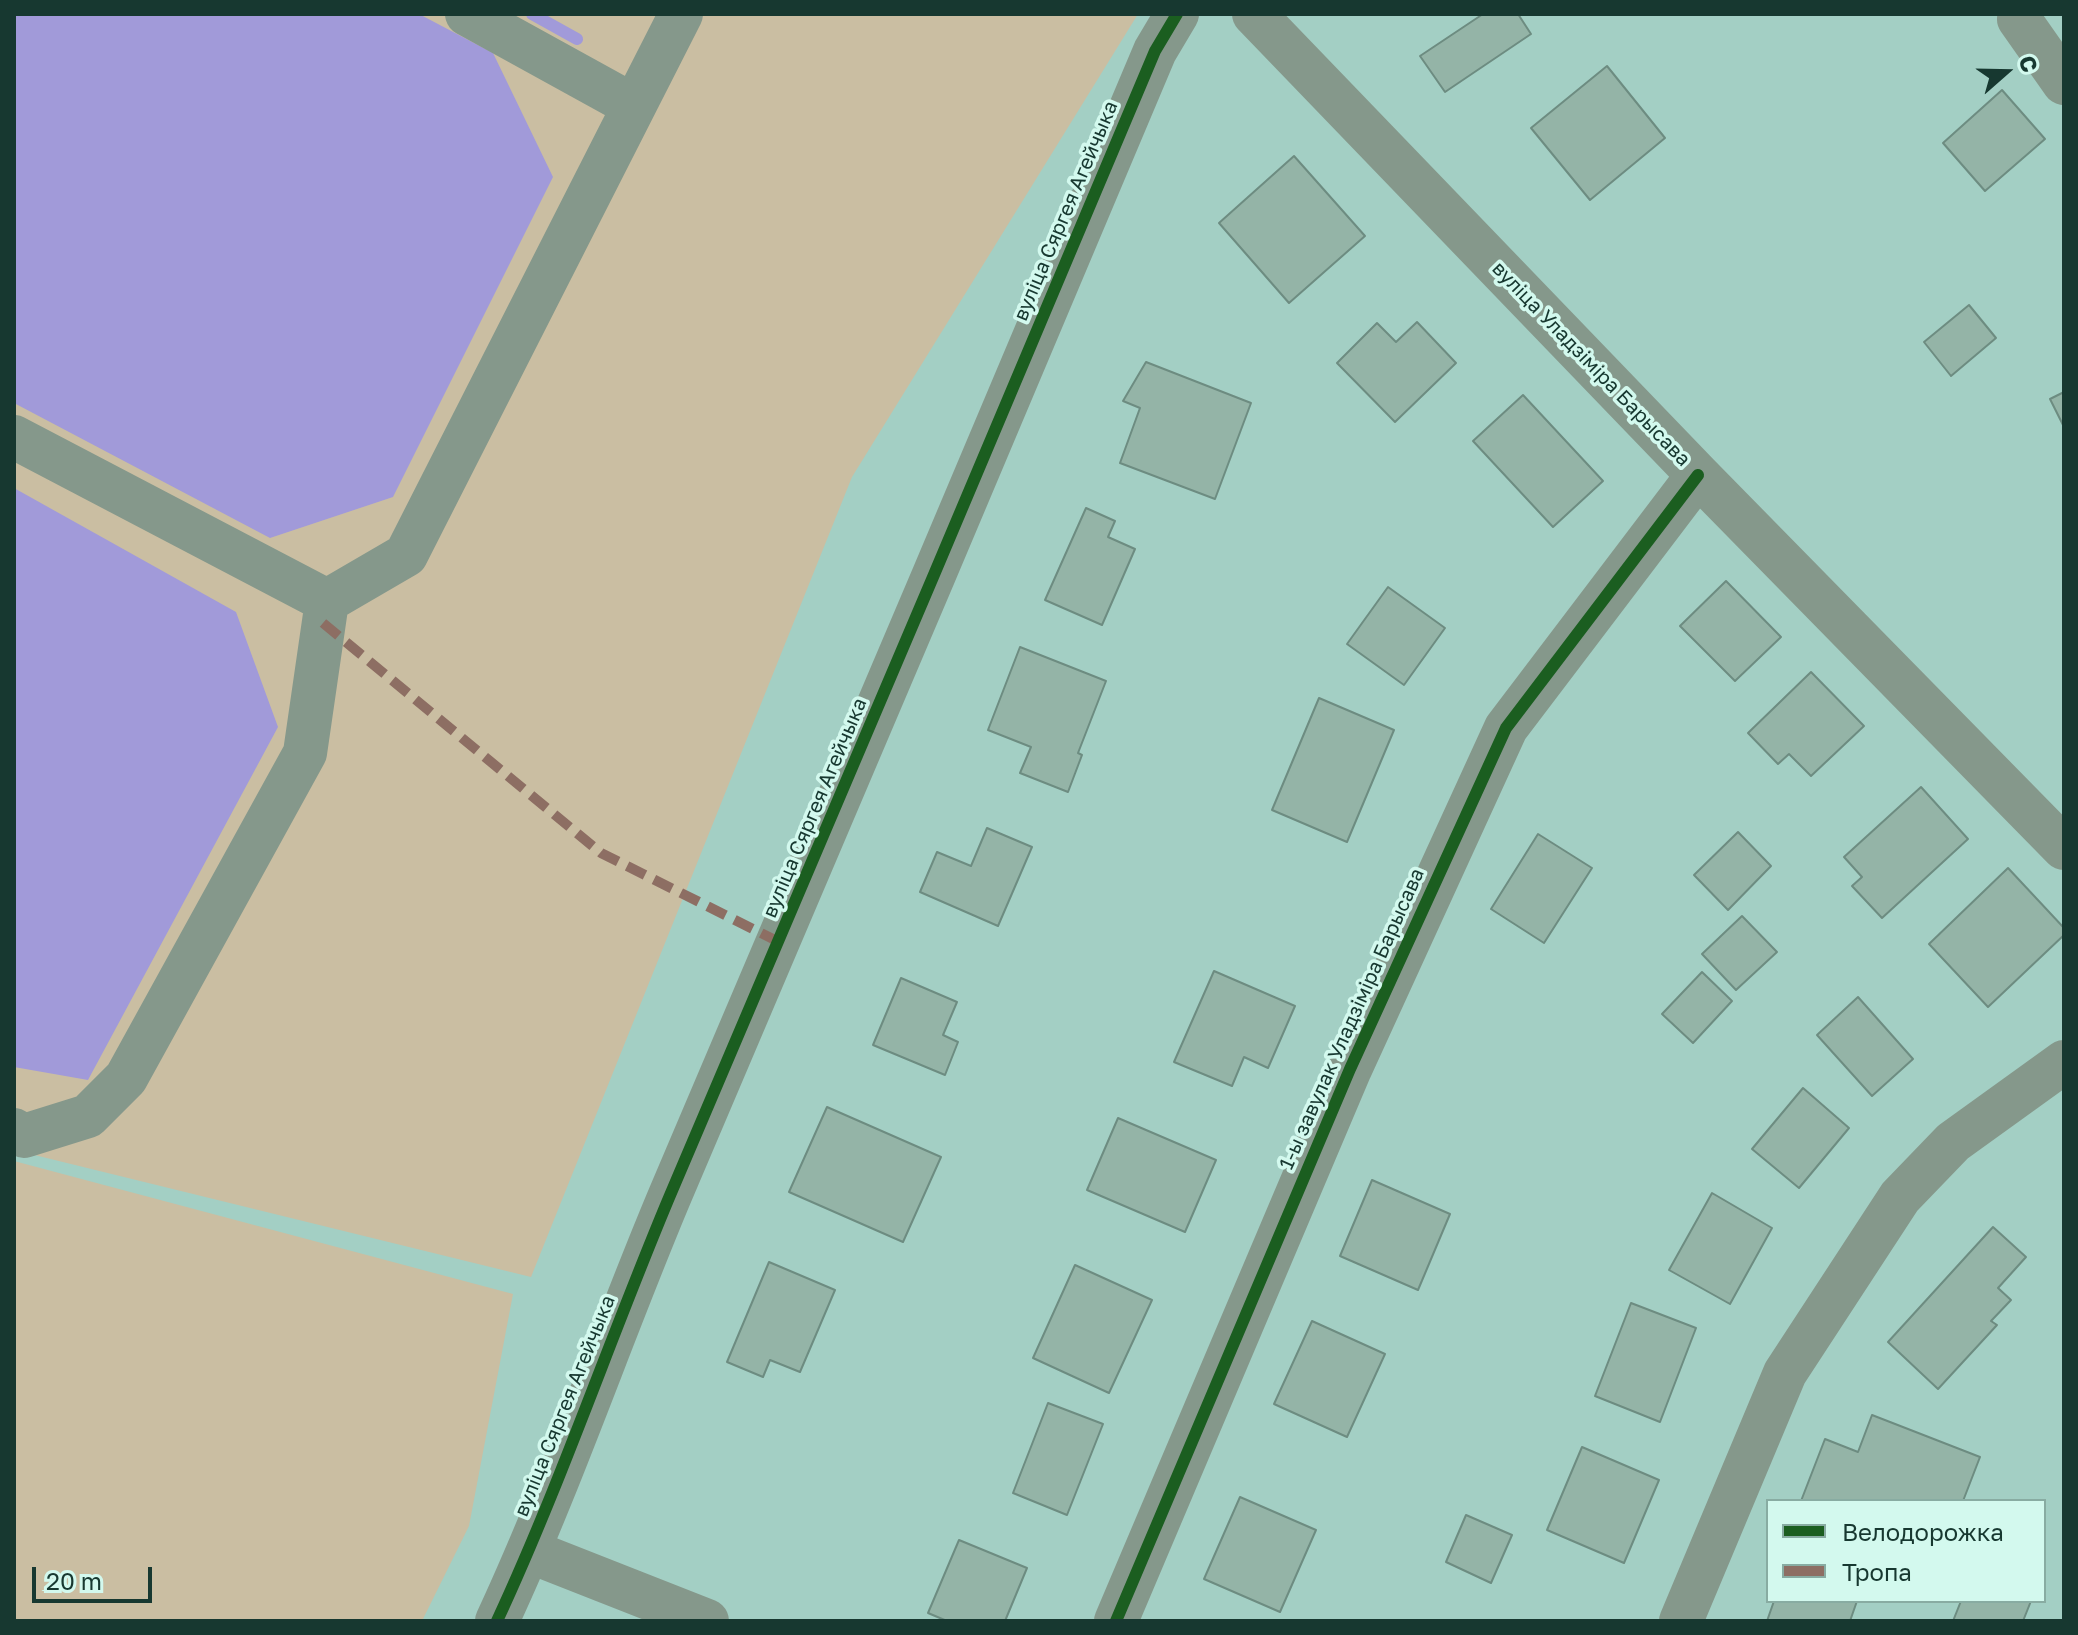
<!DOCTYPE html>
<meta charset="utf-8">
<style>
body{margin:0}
#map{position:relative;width:2078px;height:1635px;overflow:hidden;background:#a3cfc4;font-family:"Golos Text",sans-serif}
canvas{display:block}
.frame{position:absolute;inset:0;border:16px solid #173830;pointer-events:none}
.legend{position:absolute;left:1766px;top:1499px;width:280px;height:104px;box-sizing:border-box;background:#d3f9ee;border:2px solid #88aca2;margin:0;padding:10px 14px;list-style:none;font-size:24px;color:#173830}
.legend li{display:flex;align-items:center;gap:16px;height:40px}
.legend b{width:40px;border:2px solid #88aca2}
.north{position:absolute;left:1966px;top:32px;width:80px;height:80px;-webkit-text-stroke:6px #d3f9ee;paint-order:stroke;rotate:70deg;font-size:22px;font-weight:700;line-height:32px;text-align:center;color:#173830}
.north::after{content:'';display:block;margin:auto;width:28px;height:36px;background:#173830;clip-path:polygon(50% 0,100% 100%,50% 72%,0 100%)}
.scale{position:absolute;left:32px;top:1567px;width:120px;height:36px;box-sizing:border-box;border:4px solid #173830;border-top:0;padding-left:10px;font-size:24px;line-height:28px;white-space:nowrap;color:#173830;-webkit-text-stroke:6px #d3f9ee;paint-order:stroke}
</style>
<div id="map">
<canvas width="2078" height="1635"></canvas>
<div class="frame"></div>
<ul class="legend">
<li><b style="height:10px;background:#1b5e20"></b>Велодорожка</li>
<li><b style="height:10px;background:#8d6e63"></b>Тропа</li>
</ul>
<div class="north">С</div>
<div class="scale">20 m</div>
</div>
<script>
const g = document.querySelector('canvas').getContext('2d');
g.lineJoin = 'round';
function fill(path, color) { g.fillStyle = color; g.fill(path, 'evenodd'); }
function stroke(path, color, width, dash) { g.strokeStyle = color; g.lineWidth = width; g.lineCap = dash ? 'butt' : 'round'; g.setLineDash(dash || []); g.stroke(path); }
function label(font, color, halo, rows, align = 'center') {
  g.font = font + ' "Golos Text",sans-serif'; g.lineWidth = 7; g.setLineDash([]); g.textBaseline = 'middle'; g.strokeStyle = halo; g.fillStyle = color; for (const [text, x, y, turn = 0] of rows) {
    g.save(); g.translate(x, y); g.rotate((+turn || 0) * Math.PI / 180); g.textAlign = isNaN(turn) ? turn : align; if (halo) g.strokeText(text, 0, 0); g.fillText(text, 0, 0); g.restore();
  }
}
fill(new Path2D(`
 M14,14H1138L852,477L531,1277L14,1150Z
 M14,1161L513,1294L469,1526L422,1621H14Z`), '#cabea2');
fill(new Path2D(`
 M14,14H419L493,53L553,177L393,497L270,538L14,403Z
 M14,488L236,612L278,727L88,1080L14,1067Z`), '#a19ad9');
stroke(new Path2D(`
 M532,14L577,39`), '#a19ad9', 12);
const building = new Path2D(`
 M1483,14H1518L1531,34L1445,92L1420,56Z
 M1607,66L1665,138L1590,200L1531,128Z
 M2002,90L2045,139L1985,191L1943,143Z
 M1294,156L1365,236L1289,303L1219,223Z
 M1969,305L1996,338L1951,376L1924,342Z
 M1417,322L1456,363L1395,422L1337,363L1377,323L1396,342Z
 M1146,362L1251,403L1215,499L1120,463L1140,408L1123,401Z
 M2064,392V427L2050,399Z
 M1523,395L1603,481L1553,527L1473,441Z
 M1086,508L1115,521L1108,537L1135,549L1102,625L1045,600Z
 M1726,581L1781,637L1735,681L1680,626Z
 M1388,587L1445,628L1404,685L1347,644Z
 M1020,647L1106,681L1078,753L1082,755L1068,792L1020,773L1031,747L988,730Z
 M1811,672L1864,726L1811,776L1789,754L1778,764L1748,733Z
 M1319,698L1394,730L1347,842L1272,810Z
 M1921,787L1968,839L1882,918L1852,886L1862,877L1844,857Z
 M987,828L1032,847L998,926L920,892L937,852L971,866Z
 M1738,832L1771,866L1728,910L1694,875Z
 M1538,834L1592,868L1544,943L1491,909Z
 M2008,868L2064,928V935L1988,1007L1929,944Z
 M1742,916L1777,952L1736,990L1702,954Z
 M1214,971L1295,1006L1268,1068L1244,1057L1232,1086L1174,1062Z
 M1702,972L1732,1001L1693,1043L1662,1014Z
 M901,978L957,1002L943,1035L958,1042L945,1075L873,1045Z
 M1858,997L1913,1059L1872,1096L1817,1035Z
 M1803,1088L1849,1128L1799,1188L1752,1149Z
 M827,1107L941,1157L903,1242L789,1192Z
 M1118,1118L1216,1160L1185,1232L1087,1190Z
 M1372,1180L1450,1214L1418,1290L1340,1256Z
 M1712,1193L1772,1228L1730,1304L1669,1270Z
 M1993,1227L2026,1257L1998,1288L2011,1300L1991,1321L1997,1325L1938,1389L1888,1342Z
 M769,1262L835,1290L800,1372L770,1360L763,1377L727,1362Z
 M1075,1265L1152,1300L1109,1393L1033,1358Z
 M1631,1303L1696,1328L1660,1422L1595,1396Z
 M1312,1321L1385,1354L1347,1437L1274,1404Z
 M1048,1403L1103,1424L1067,1515L1013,1493Z
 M1872,1415L1980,1457L1963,1501H1801L1825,1439L1858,1452Z
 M1582,1447L1659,1480L1624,1563L1547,1530Z
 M1240,1497L1316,1530L1280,1612L1204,1579Z
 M1466,1515L1512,1535L1491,1583L1446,1562Z
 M959,1540L1027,1568L1005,1621H947L928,1613Z
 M1774,1601H1857L1850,1621H1767Z
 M1961,1601H2031L2023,1621H1953Z`);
fill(building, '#94b4a7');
stroke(building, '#6d8c81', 2);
stroke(new Path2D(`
 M467,14L634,106
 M1254,14L1698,475L2064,848
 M2020,14L2019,19L2064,83
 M14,437L327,601
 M14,1130L24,1136L88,1116L126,1078L305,753L327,601L406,555L681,14
 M529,1551L707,1621
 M497,1621C562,1481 611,1335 671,1193C833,813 995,432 1155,51L1177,14
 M1116,1621L1350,1069L1506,728L1698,475
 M1681,1621L1785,1373L1900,1197L1953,1142L2064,1062`), '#85988b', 44);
stroke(new Path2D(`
 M323,623L601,853L779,942`), '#8d6e63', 10, [20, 10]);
stroke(new Path2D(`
 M497,1621C562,1481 611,1335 671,1193C833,813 995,432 1155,51L1177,14
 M1116,1621L1350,1069L1506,728L1698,475`), '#1b5e20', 12);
label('20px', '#173830', '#d3f9ee', [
 ["вуліца Сяргея Агейчыка",1066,211,-67],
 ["вуліца Уладзіміра Барысава",1591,364,46],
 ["вуліца Сяргея Агейчыка",815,808,-67],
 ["1-ы завулак Уладзіміра Барысава",1352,1019,-66],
 ["вуліца Сяргея Агейчыка",565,1406,-68]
]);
</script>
